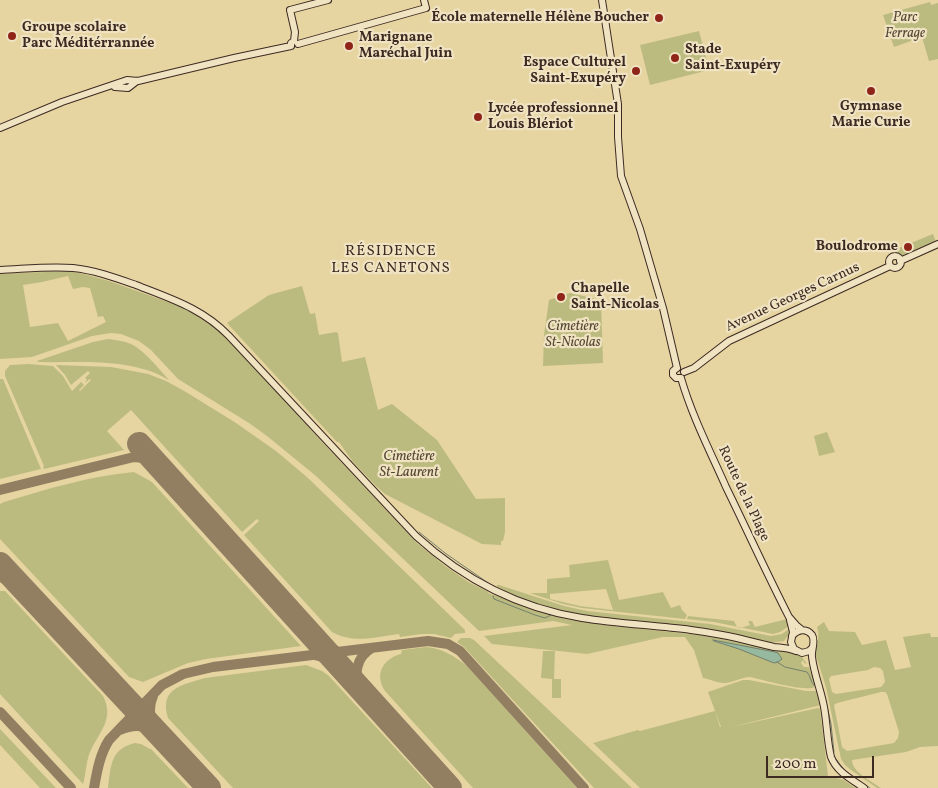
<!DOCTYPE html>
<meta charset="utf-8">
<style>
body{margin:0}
#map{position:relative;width:938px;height:788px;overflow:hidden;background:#e6d4a1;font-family:Vollkorn,serif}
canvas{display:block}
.scale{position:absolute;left:766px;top:756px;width:108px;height:22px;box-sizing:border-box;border:2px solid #3d2a22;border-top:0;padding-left:6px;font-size:15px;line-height:18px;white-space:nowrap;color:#3d2a22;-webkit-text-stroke:4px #efe3c2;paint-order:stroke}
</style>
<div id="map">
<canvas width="938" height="788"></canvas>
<div class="scale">200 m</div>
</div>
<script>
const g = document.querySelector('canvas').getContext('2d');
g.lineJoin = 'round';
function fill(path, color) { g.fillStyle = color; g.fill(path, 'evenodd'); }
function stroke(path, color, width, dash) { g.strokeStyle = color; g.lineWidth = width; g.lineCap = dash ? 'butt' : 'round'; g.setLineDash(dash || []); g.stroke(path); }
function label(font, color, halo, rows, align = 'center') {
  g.font = font + ' Vollkorn,serif'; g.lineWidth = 4.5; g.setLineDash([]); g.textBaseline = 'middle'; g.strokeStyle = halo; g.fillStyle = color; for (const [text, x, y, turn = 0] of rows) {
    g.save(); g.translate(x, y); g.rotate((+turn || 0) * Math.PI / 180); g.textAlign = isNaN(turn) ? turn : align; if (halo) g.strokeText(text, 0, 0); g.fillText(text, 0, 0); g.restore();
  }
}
fill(new Path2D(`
 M930,2L931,5L938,3V59L929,61L922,37L894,47L883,15Z
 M699,31L709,70L650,85L640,45Z
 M933,234L936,242L901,256L895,253L894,250Z
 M67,271L84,274L109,281L182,307L206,320L225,335L323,443L418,544L445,566L470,583L487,591L490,594L497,596L523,606L566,619L605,625L710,636L789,651L802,657L807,664L804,663L803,660L801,663L804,667H809L815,684V687C803,692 764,680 750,677C741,677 733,683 724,683C717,683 710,679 703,678L694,650L685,637H663L587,654L492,644L484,636L572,625L553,621L479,631L316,476L267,436L249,423L178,379L151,350L139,341L121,334L111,333L92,336L32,357L0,359V274ZM68,276L73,289L83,287L90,288L98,317L103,316L106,322L68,341L58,323L30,327L23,285L42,282Z
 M302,286L310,314L315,313L319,335L336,332L338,333L342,362L365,357L378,410L392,404L437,440L476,499L505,498V532L503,541H501V545L482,544L385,494L375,485L353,462L339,442H337L227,323L269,295Z
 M570,293L601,300L603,363L543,366L544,335L549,300Z
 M108,339C115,340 124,341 131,344C146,352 158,368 169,380C131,357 80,363 38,362L37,361L93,342Z
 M28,364L53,366L63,376L72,391L81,382L84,385L79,390L80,391L91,380L90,379L86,382H85L87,380L85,378L90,373L88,371L71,385L65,375L56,365L111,367L148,374L166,381L186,392L236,423L276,451L308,478L465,630V633L455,634L451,638L434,634H422L400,637L399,634C375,637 354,644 332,632L244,535L259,521L257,519L242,532L131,410L107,431L124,450L44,469L43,467L44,466L5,376V371L10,365Z
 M0,379H3L41,469L0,479Z
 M827,432L835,452L819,456L814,436Z
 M134,472L152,482L301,646L206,659L188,663L143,682L129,677L0,539V504L4,502C47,489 90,476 134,472Z
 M608,560L619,600L663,592L671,608L680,605L682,610L687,615L685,619L582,608L563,604L530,593H547V579L570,577L569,565ZM606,589L613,610L580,606L550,599V594Z
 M497,585H499L564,606L587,611L710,624L771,636L782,634L790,628L789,634L784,641L769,643L714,630L575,615L539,606L496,589Z
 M0,591H5L103,696C115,719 99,732 90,752C86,762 86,774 83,784L0,694Z
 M688,616L734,621L737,627L741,628L750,625L748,621H752L755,627L787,619L789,626L780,632L773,634L714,622L687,619Z
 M824,622L829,631L855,632L862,645L886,640L895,670L911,667L903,637L930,633L931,637H938V746L920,747L906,752L852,760C852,772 871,781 881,788H877L851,770L845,765L841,759L826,687L816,656C815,646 821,638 817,627ZM874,667L880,668L883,671L885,682L881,687L836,694L832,692L829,679L831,676L868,670ZM881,692H885L887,694L899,732L898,738L894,743L847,751L842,747L834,705L837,703Z
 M461,638H470L474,640L632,788H594L464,647L457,642Z
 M426,647C442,648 454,656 467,666L577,788H473L385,691C374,674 383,659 401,654L402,650Z
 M543,651H555L554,679H561V698H552V679L541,678Z
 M306,665L322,671L329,676L432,788H233L168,718C159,688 182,685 205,678Z
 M743,680H749L806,691H818L821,705L731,727L818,708L820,709L828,776L844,780L855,788H640L593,743L638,730L640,731L715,711L720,727H730H721L708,692Z
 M0,729L56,788H40L0,745Z
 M135,743L141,744L150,749H151L188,788H108C111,766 110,749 135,743Z`), '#bcbb7f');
const water = new Path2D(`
 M713,640L775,652L778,653L782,659L778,662L774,663L739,649L714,641Z`);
fill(water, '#97b99f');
stroke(water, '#73806d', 1);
stroke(new Path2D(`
 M419,532L445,553L491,585
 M493,596L494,599L535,615L545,618L551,615
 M777,662L785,667L807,672C811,676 810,682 814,685
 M823,689L825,698
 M827,706L831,724L834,752
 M836,759L845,771
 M854,777L870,788`), '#73806d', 1);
stroke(new Path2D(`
 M0,490L134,457C146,457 153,461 161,469
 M0,577L14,582L26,592
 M316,640L323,645L335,650
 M315,655L329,659L342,669
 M363,691C352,676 356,657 372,648
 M153,696C146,712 152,725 162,738
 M0,712L71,788
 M120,730C133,724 146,724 157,734
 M94,788C97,771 100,754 109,740L162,685L183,674L213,667L428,641L448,644L460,651L584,788`), '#927f62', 10);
stroke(new Path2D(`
 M139,444L450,788
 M0,564L209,788`), '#927f62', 24);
const secondary = new Path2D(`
 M602,0L618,104V137L621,176L640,229L663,308L677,368
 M290,10L328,0
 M290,10L295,32L294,41L291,43V46
 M298,44L426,8L424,0
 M115,87L128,88L137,81
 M0,128L62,102L127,80L138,81L234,58L291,46
 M889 262a6 6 0 1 1 12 0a6 6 0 1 1-12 0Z
 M900,261L938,244
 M0,270C24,269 49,266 73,268C94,270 116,278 136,285C171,299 202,308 229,336L416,536C463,579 519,608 582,618C633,626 686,626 737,638C749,641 761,644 774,647C782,648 789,648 796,651
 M677,368L673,371V375L676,378H681
 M684,372L694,368L729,341L890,266
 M681,378C692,416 710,451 726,487C747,530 767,574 789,617L796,625L802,630
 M790,620L793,632L791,642L794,649L802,653L809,651L812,648
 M792,636C797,630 806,627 812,635C816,641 811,650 812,657C814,674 821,690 824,707C827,723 827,741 831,757C837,772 851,779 864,788`);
stroke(secondary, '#3d2a22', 8);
stroke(secondary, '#efe3c2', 6);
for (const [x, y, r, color] of [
 [659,18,5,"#8f2418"],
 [12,36,5,"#8f2418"],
 [349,46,5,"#8f2418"],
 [675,58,5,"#8f2418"],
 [636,71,5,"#8f2418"],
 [871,91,5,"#8f2418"],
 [478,117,5,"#8f2418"],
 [908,247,5,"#8f2418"],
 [561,297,5,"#8f2418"]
]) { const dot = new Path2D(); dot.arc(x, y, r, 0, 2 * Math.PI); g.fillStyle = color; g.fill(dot); stroke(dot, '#efe3c2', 2); }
label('bold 14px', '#3d2a22', '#efe3c2', [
 ["École maternelle Hélène Boucher",649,18,"right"],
 ["Groupe scolaire",22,28],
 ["Parc Méditérrannée",22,44],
 ["Marignane",359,38],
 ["Maréchal Juin",359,54],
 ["Stade",685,50],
 ["Saint-Exupéry",685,66],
 ["Espace Culturel",626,63,"right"],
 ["Saint-Exupéry",626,79,"right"],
 ["Gymnase",871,107,"center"],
 ["Marie Curie",871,123,"center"],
 ["Lycée professionnel",488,109],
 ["Louis Blériot",488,125],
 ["Boulodrome",898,247,"right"],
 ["Chapelle",571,289],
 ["Saint-Nicolas",571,305]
], 'left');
label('italic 14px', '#564735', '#efe3c2', [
 ["Parc",905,18],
 ["Ferrage",905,34],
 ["Cimetière",573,327],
 ["St-Nicolas",573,343],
 ["Cimetière",409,457],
 ["St-Laurent",409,473]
]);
label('14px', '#3d2a22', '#efe3c2', [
 ["Avenue Georges Carnus",793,298,-25],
 ["Route de la Plage",743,494,65]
]);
g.letterSpacing = '1px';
label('15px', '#3d2a22', '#efe3c2', [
 ["RÉSIDENCE",391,252],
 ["LES CANETONS",391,269]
]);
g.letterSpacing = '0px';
</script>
